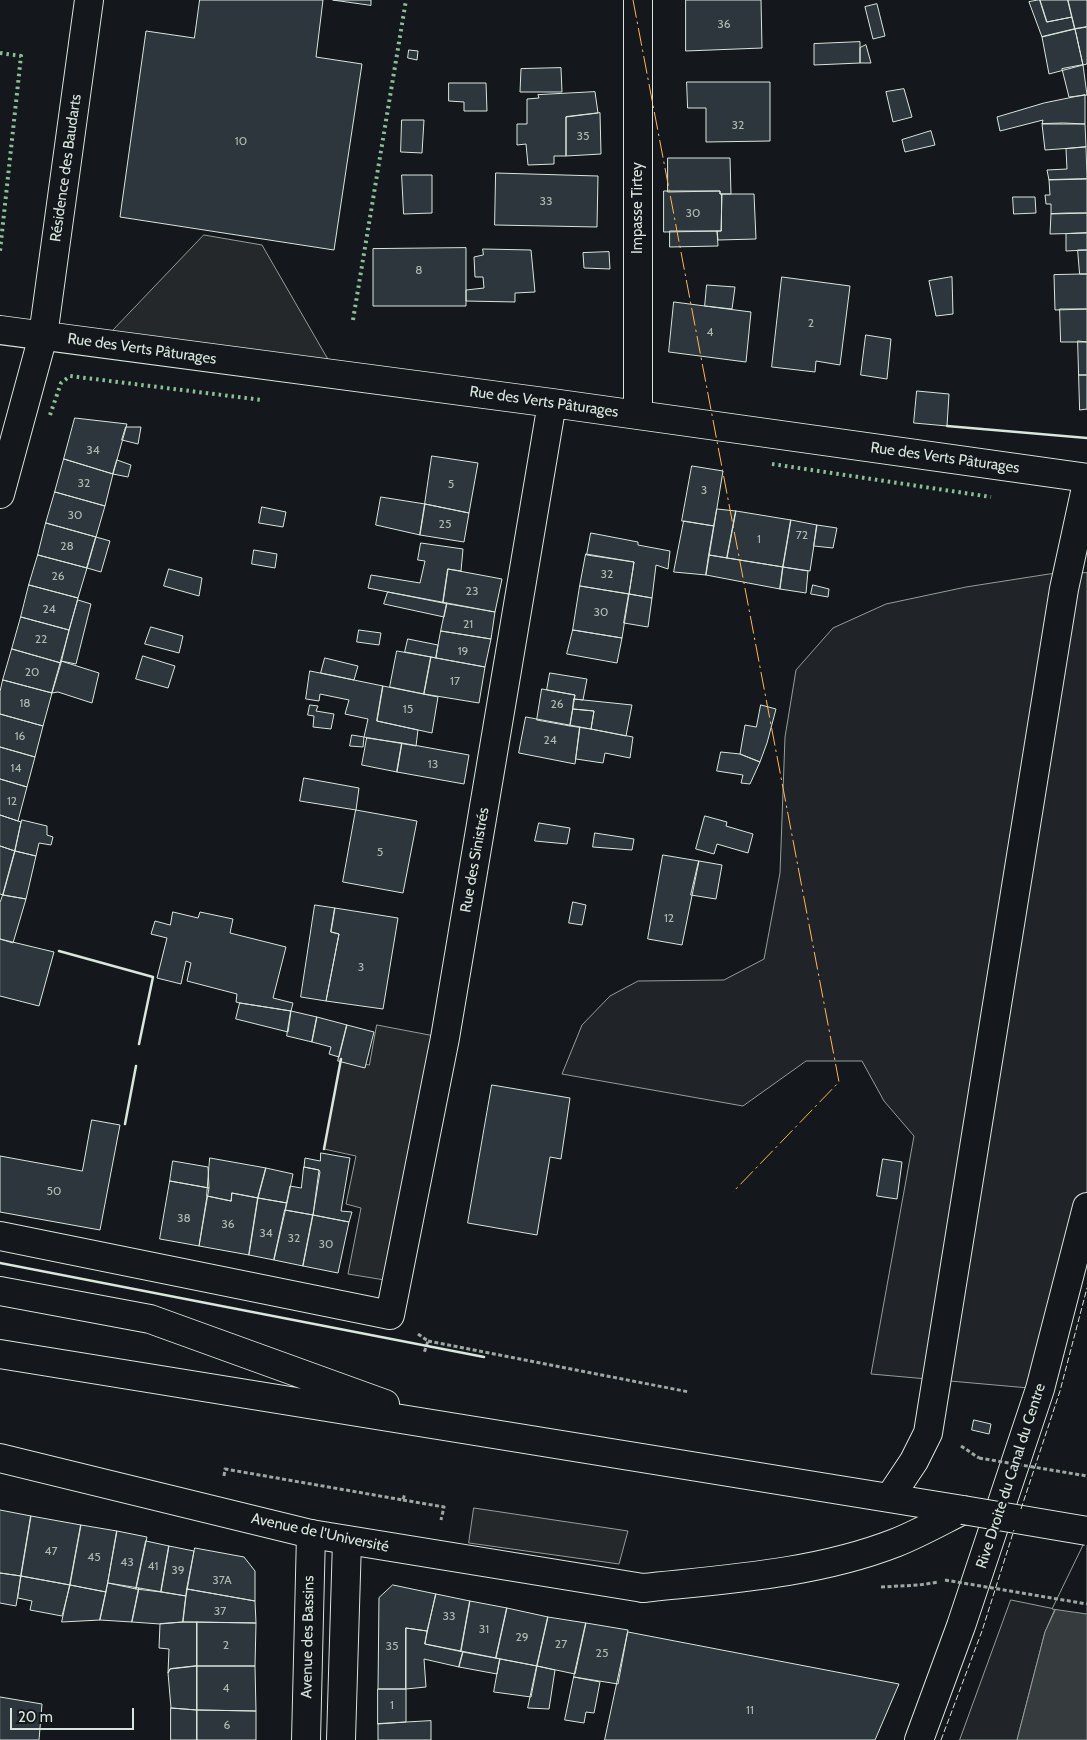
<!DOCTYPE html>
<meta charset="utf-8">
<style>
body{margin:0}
#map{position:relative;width:1087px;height:1740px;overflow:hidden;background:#14181c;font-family:Cabin,sans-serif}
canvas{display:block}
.scale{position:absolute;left:10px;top:1708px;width:124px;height:22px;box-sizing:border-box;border:2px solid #d8e6dc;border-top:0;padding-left:6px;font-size:15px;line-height:18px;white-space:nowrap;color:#d8e6dc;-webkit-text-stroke:4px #14181c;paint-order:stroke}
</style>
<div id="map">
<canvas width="1087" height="1740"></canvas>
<div class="scale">20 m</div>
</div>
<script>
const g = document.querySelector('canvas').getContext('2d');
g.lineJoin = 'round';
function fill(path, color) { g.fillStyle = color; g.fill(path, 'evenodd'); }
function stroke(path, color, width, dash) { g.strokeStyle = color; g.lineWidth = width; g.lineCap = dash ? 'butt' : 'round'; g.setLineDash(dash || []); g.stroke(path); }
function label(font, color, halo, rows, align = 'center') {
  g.font = font + ' Cabin,sans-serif'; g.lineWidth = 4; g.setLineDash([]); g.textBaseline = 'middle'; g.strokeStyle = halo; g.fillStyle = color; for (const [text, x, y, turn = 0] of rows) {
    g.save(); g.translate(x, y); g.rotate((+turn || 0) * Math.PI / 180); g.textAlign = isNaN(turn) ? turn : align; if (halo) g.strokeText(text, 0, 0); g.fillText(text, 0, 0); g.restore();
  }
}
const green = new Path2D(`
 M1087,573V1207L1040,1389L871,1374L914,1136L884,1101L862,1061H806L743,1106L562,1074L582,1025L610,996L638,981L724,980L764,959L780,873L785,737L796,670L833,628L886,604L966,587L1049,574Z
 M1011,1600L1055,1609L1045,1632L1017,1740H960Z`);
fill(green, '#202428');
stroke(green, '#939e99', 1);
const parking = new Path2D(`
 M204,235L262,245L337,375L101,343Z
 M377,1025L445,1038L397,1282L348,1274L361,1208L346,1204L356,1156L324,1149L341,1059L369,1065Z
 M474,1508L628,1531L619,1564L469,1543Z`);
fill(parking, '#24282b');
stroke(parking, '#939e99', 1);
const water = new Path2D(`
 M1087,1542V1740H1017L1045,1632Z`);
fill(water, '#363b3e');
stroke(water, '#939e99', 1);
const pier = new Path2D(`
 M1087,1540V1614L1052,1609L1085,1541Z`);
fill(pier, '#14181c');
stroke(pier, '#939e99', 1);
const building = new Path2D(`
 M200,0H323L316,57L362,64L334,250L120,217L146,31L194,38Z
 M333,0H371V5Z
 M686,0H761L762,48L686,51Z
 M1040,0H1068L1072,17L1047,22Z
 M1040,0L1047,22L1072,17L1075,29L1042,37L1029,2Z
 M1068,0H1087V27L1075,29Z
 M877,4L885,36L873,39L865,7Z
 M1087,27V64L1083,65L1075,29Z
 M1075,29L1083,65L1049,74L1042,37Z
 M860,42V63L814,65V44Z
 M866,45L871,63H860V48Z
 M409,50L418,51L417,60L408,58Z
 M1083,65L1087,95L1069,97L1062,69Z
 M561,68L562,92H520L521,69Z
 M687,82H770V141L706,142V108H688Z
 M449,83H486L487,111H464V102L449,101Z
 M904,89L912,117L893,122L886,92Z
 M595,92L598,113L566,117V156H554V164L528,165L526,144L517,145V124H527V99L539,98L538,95Z
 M1085,95V124H1042L1043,120L1000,131L997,117L1044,103Z
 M600,113L601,154L566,156V117Z
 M402,120H424L422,153L401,152Z
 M1064,123L1085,124L1086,147L1045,150L1042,124Z
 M931,131L935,145L905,152L902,140Z
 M1086,147L1087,179L1049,180L1047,170L1067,169L1066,149Z
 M668,158H730L731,194H720V191L668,192Z
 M496,173L598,176L597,227L495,225Z
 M402,175H432V213L404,214Z
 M1087,179V213L1051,214V204H1046L1045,195H1050L1049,180Z
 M664,191H720V194H722L721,231L664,232Z
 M722,194H754L756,239L718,240L717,231H721Z
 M1013,197H1035L1036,213L1014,214Z
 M1068,213H1087V233L1050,234L1051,214Z
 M670,231H717L718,246L670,247Z
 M1087,233V250L1066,251V234Z
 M466,248V306H373V249Z
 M483,249L531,250L535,292L515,293V302L466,301V290L484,288L483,277H475L474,257L483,255Z
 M1078,250H1087V274H1080Z
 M609,252L610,269L584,268L583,253Z
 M1080,274H1087V309L1055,310L1054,275Z
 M782,277L850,286L840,365L816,361L815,372L772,367Z
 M952,277L953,314L936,316L929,281Z
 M707,285L735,287L732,309L705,306Z
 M674,302L751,312L746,362L669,352Z
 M1060,309H1087V342H1061Z
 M866,335L891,339L887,379L861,375Z
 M1078,341L1087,342V375H1079Z
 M1079,375H1087V409L1080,410Z
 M917,391L949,394L947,426L914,423Z
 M75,418L127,424L113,474L64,459Z
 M126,427H141L138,444L122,440Z
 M432,456L478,463L469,513L425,504Z
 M64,459L113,474L105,506L55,492Z
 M117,460L131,465L128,477L113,474Z
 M692,466L723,471L714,526L682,521Z
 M55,492L105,506L96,537L46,523Z
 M381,497L425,504L420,535L376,525Z
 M425,504L469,513L464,542L420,535Z
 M262,507L286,512L283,527L259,523Z
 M717,509L736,511L727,558L709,555Z
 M736,511L791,520L783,567L727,558Z
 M791,520L817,525L810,571L783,567Z
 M684,521L714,526L706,575L674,572Z
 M46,523L96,537L87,568L38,555Z
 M817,525L837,528L833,548L814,546Z
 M591,533L638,542V545L670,551L668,569L656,565L652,598L629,594L634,562L587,555Z
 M96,537L110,541L101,572L87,568Z
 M421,543L463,549L461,571L448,569L443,603L368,588L371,575L420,583L425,561L418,560Z
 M254,550L277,554L275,568L252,564Z
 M586,554L634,562L629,594L580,586Z
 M38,555L87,568L78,598L29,585Z
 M709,555L783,567L780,589L706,575Z
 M783,567L808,571L806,593L780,589Z
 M169,569L202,578L199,596L164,586Z
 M448,569L502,579L495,612L443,603Z
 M29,585L78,598L69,630L21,617Z
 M813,585L829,589L828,597L811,594Z
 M580,586L629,594L622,638L573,630Z
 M388,592L447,603L444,617L384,604Z
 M629,594L652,598L648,627L624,623Z
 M78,600L91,604L76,664L61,661Z
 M447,603L495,612L491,639L441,631Z
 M21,617L69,630L61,663L12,649Z
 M151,627L183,636L179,653L145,644Z
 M359,630L381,633L379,645L357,642Z
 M573,630L622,638L617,663L567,654Z
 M441,631L491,639L485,667L436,658Z
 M408,639L438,645L436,658L405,652Z
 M12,649L61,663L52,693L3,680Z
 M397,651L431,657L424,694L390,687Z
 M143,656L175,666L168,688L136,679Z
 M431,657L485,667L479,703L424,694Z
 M325,658L358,666L354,680L321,673Z
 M61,661L99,673L92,703L58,692L52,693Z
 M310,671L383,686L377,721L418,730L416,746L364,737L368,719L345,714L349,700L320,694L319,701L306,699Z
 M550,673L587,679L583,700L574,699L575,695L547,690Z
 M3,680L52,693L43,726L0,714V692Z
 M383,686L438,697L432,733L377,721Z
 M542,689L575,695L570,726L537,720Z
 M574,699L632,705L626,736L591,729L594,711L573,709Z
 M310,705L318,706L316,711L334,714L331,729L313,727L314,716L308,715Z
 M761,705L776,709L767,743L760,762L740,754L745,725L756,727Z
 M573,709L594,711L591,729L570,726Z
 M0,714L43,726L35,757L0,747Z
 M526,717L580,727L575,764L519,753Z
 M580,727L633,737L630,758L605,753L603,763L576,759Z
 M352,735L364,737L363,747L350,746Z
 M367,738L402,743L397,772L362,765Z
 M402,743L469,755L464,784L397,772Z
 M0,747L35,757L27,787L0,779Z
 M721,752L740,754L760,762L750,784L741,783L743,775L717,771Z
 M304,778L359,788L356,810L300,801Z
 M0,779L27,787L18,821L0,815Z
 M356,810L417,821L403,893L343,882Z
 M0,815L21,822L15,851L0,846Z
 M705,816L727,822L726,826L753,834L748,853L717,844L714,854L696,849Z
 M22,820L47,826V835L53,837L51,845L39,843L36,856L15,851Z
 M539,823L570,828L567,844L535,841Z
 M595,833L634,839L632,850L593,847Z
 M0,846L15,851L3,895L0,894Z
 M15,851L36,856L26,899L3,895Z
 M663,855L699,861L682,945L648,939Z
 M699,861L722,865L716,899L691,895Z
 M3,895L26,899L13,943L0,939V903Z
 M573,902L586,905L582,925L569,923Z
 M315,905L335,908L331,932L339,934L326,1001L301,997Z
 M335,908L398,918L383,1009L326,1001L339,934L331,932Z
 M173,912L198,918L200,912L233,919L230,933L286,947L273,998L293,1003L291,1011L240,1003L236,1002L237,994L187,981L191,963L186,961L181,984L157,978L167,938L151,934L155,921L170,925Z
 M0,939L54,952L39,1006L0,996Z
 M240,1003L291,1011L288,1032L236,1019Z
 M291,1011L317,1017L312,1042L287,1036Z
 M317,1017L347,1025L339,1057L329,1054L331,1047L312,1042Z
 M347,1025L374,1032L365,1068L338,1061Z
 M492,1085L570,1098L561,1159L550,1157L537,1235L468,1223Z
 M92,1120L120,1125L100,1230L0,1212V1156L82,1171Z
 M321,1153L350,1158L341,1211L352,1212L349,1222L313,1215L320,1172L319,1170L304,1167L305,1158L320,1161Z
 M210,1158L266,1168L258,1198L232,1193L231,1201L207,1196Z
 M883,1159L902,1162L897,1199L877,1196Z
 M173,1161L208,1167L209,1188L170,1181Z
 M304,1167L319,1170L313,1215L285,1210L290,1186L301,1188Z
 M266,1168L293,1174L287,1203L258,1198Z
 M170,1181L209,1188L199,1246L160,1239Z
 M232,1193L258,1198L249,1255L199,1246L207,1196L231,1201Z
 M258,1198L287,1203L274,1260L249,1255Z
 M285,1210L313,1215L303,1266L274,1260Z
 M313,1215L349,1222L338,1273L303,1266Z
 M974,1420L991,1424L989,1434L972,1430Z
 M0,1510L31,1516L21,1576L0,1573Z
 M31,1516L81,1525L70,1585L21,1576Z
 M81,1525L117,1531L106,1592L70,1585Z
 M117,1531L147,1537L136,1589L108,1583Z
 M146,1541L169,1546L161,1592L136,1589Z
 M169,1546L194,1551L186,1596L161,1592Z
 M195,1548L244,1557L255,1571V1601L187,1589Z
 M0,1573L21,1576L16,1606L0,1603Z
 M21,1576L70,1585L62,1616L30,1610L32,1601L18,1598Z
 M108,1583L139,1588L132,1622L100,1620Z
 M70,1585L106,1592L100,1620L62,1622Z
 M393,1585L436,1594L427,1631L406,1628V1689H378L379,1598Z
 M139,1588L186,1596L183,1622L160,1624L132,1622Z
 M187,1589L255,1601L256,1623L183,1622Z
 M436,1594L470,1601L461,1651L425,1644Z
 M470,1601L507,1608L496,1658L461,1651Z
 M507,1608L548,1617L537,1666L496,1658Z
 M548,1617L586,1623L575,1674L537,1666Z
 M183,1622H197V1666L170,1669L168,1673L169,1649L159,1648L160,1624Z
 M197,1622L256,1623L255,1666H197Z
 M586,1623L628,1630L618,1684L574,1677Z
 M406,1628L427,1631L425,1644L463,1652L459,1667L424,1659L426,1687L406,1689Z
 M628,1632L899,1684L875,1740H605Z
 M463,1652L500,1659L497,1674L459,1667Z
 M500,1659L537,1666L531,1697L494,1692Z
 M197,1666H255L256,1711L197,1710Z
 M197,1666V1710L171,1708L168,1673L170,1669Z
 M537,1666L555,1670L549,1709L528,1708Z
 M574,1677L600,1682L594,1713L586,1712L584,1723L565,1720Z
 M378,1689H406V1722L378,1724Z
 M0,1697L42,1704L39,1740H0Z
 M171,1708L197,1710V1740H171Z
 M197,1710L256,1711V1740H197Z
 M431,1721V1740H378V1724Z`);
fill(building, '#2c363c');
stroke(building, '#d8e6dc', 1);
const street = new Path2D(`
 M0,330L552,403L1087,478
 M638,415V0
 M0,494L43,336L89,0
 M0,1236L390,1315L445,1038L552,403
 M306,1740L311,1534
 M341,1740L347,1541
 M919,1740L961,1626L1040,1389L1087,1207`);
const secondary = new Path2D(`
 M890,1497L914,1461L928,1433L1064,589L1087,483`);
const primary = new Path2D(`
 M0,1458L311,1534L643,1588`);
const highway = new Path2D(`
 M0,1291L150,1319L385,1404
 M0,1354L963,1510
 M643,1588C727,1579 815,1574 895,1543C918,1534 941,1521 963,1510`);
stroke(street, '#d8e6dc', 30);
stroke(secondary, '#d8e6dc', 30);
stroke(primary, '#d8e6dc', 30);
stroke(highway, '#d8e6dc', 30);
stroke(new Path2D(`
 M418,1334L428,1341L424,1353
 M428,1341L689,1392
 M961,1446L979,1458
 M224,1476L225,1469L403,1500L405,1493
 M403,1500L444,1507L441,1520
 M881,1587L919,1585L939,1582`), '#9da8a2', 3, [4, 2.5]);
stroke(street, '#14181c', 28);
stroke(secondary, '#14181c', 28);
stroke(primary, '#14181c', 28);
stroke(highway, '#14181c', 28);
const highwayBridge = new Path2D(`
 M963,1510L1087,1531`);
stroke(highwayBridge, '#d8e6dc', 30, []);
stroke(new Path2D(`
 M979,1458L1087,1476
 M945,1580L1087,1604`), '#9da8a2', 3, [4, 2.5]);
stroke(highwayBridge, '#14181c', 28);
stroke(new Path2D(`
 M0,53L21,56L0,251
 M353,320L406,0
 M50,415L61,383L70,376L262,400
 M772,464L991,497`), '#8ac095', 4, [2.5, 4]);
stroke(new Path2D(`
 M1021,1509L1060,1391L1087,1288
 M941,1740L982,1631L1014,1530`), '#d8e6dc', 1, [6, 2.5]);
stroke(new Path2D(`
 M947,426L1087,438
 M59,951L153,977L139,1044
 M125,1124L136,1066
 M324,1149L341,1059
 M0,1263L484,1357`), '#d8e6dc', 2.5);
stroke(new Path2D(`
 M633,0L839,1082L733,1192`), '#ffb74d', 1, [18, 4, 2.5, 4]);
label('12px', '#adbab4', null, [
 ["36",724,24],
 ["32",738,125],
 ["35",583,136],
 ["10",241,141],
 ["33",546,201],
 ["30",693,213],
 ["8",419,270],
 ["2",811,323],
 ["4",710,332],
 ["34",93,450],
 ["32",84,483],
 ["5",451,484],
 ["3",704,490],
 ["30",75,515],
 ["25",445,524],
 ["72",802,535],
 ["1",759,539],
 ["28",67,546],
 ["32",607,574],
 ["26",58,576],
 ["23",472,591],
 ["24",49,609],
 ["30",601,612],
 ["21",468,624],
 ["22",41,639],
 ["19",463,651],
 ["20",32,672],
 ["17",455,681],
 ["18",25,703],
 ["26",557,704],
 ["15",408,709],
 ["16",20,736],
 ["24",550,740],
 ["13",433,764],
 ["14",16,768],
 ["12",12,801],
 ["5",380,852],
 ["12",669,918],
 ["3",361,967],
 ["50",54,1191],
 ["38",184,1218],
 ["36",228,1224],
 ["34",266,1233],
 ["32",294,1238],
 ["30",326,1244],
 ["47",51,1551],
 ["45",94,1557],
 ["43",127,1562],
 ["41",153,1566],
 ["39",178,1570],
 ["37A",222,1580],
 ["37",220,1611],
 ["33",449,1616],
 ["31",484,1629],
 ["29",522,1637],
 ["27",561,1644],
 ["2",226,1645],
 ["35",392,1646],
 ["25",602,1653],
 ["4",226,1688],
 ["1",392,1705],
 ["11",750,1710],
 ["6",227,1725]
]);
label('15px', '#d8e6dc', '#14181c', [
 ["Résidence des Baudarts",66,168,-82],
 ["Impasse Tirtey",638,208,-90],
 ["Rue des Verts Pâturages",142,349,8],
 ["Rue des Verts Pâturages",544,402,8],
 ["Rue des Verts Pâturages",945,458,8],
 ["Rue des Sinistrés",475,860,-80],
 ["Rive Droite du Canal du Centre",1011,1476,-72],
 ["Avenue de l'Université",320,1533,12],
 ["Avenue des Bassins",308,1637,-89]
]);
</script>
